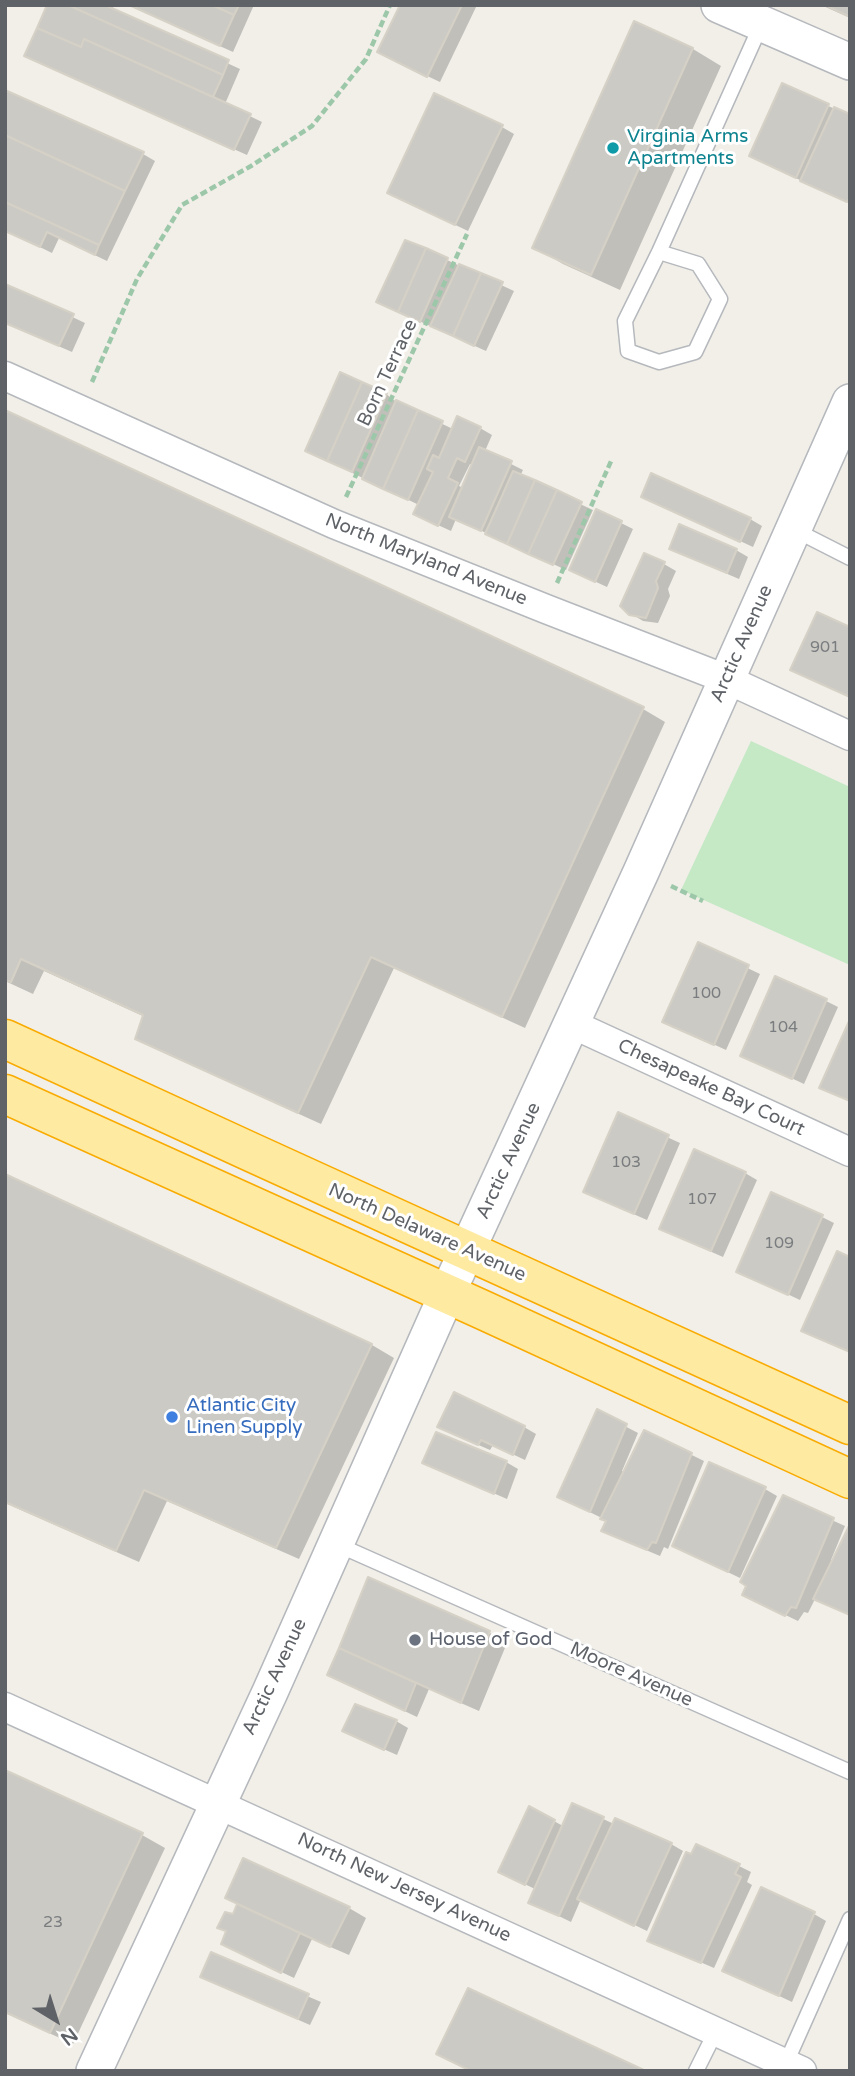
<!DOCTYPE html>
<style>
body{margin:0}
#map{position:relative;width:855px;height:2076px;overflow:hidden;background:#f1efe8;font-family:"Varela Round",sans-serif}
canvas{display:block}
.frame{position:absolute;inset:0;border:7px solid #5f6368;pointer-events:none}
.north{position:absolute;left:21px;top:1985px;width:70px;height:70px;-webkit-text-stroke:5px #fff;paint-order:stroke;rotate:142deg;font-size:19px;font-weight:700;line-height:28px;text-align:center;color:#5f6368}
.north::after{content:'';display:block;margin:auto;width:24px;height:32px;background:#5f6368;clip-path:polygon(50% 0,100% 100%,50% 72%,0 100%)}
</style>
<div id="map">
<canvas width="855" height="2076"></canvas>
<div class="frame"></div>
<div class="north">N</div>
</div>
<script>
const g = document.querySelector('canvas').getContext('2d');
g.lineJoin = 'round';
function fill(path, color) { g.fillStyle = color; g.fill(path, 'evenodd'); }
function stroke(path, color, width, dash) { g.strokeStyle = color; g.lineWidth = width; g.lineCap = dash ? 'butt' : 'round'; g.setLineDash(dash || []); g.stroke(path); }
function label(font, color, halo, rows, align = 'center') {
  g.font = font + ' "Varela Round",sans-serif'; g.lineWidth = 6; g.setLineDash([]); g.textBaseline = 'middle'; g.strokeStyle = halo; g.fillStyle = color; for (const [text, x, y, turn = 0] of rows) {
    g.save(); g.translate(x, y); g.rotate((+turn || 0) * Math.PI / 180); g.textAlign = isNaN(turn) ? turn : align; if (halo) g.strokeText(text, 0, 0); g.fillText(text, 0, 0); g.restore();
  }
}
fill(new Path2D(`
 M751,741L850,787V965L681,890Z`), '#c5e8c5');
fill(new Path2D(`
 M49,5H114L112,10L240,69L225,104L262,122L247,155L38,62Z
 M129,5H254L233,52Z
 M402,5H477L440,82L391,59Z
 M821,5H850V18Z
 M635,23L693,49L721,66L620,290L563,264L534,247Z
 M783,85L850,116V203L763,163Z
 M502,127L514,134L468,231L401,199Z
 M143,154L155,161L107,261L59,238L52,253L5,230Z
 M447,260L514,291L486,351L390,308Z
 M5,285L85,323L72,352L5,323Z
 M386,394L398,403L453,429L480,428L492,435L485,451L523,470L520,476L593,510L566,570L456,519L451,531L427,520L419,505L319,457ZM470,464L473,465L463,488L459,486Z
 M5,412L643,709L665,722L525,1028L394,968L321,1124L160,1051L137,1038L145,1017L44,971L33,994L5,981Z
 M643,496L750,519L762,526L753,547Z
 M621,523L633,529L607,587L583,576Z
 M736,550L748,557L739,579L683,555Z
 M664,564L676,571L668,589L670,596L658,623L643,621L630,613Z
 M850,628V698L792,669Z
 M699,945L760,974L726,1050L665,1022Z
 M826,1001L838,1007L804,1084L742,1055Z
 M619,1115L680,1143L647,1220L597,1198Z
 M745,1173L757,1180L723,1257L673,1235Z
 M5,1176L372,1345L394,1358L299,1559L167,1501L139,1562L5,1503Z
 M822,1217L834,1223L800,1300L738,1271Z
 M598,1412L638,1433L622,1471L625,1473L645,1432L704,1461L668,1549L664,1547L660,1556L615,1537L608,1521L571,1503Z
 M524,1427L536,1434L525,1460L493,1445L490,1450L451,1433Z
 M506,1462L518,1469L507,1499L424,1463Z
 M765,1489L777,1496L740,1578L686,1552Z
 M783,1498L845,1526L831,1560L834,1561L808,1613L804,1612L798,1621L756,1601Z
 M369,1579L490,1633L507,1643L479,1711L429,1689L417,1717L341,1681L340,1649Z
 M396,1721L408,1728L397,1755L356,1737Z
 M5,1772L142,1835L165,1848L73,2044L5,2013Z
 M573,1805L614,1824L671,1844L683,1851L647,1931L581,1899L571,1922L530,1902L535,1889L512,1878L530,1808L563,1826Z
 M692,1857L739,1866L751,1872L747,1882L752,1885L714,1968L649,1940Z
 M227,1898L349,1908L366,1918L349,1955L312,1939L294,1978L235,1950L234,1916L238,1904Z
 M814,1914L826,1921L792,2002L724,1970Z
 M212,1955L321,2002L310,2025L214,1983Z`), '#0003');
const building = new Path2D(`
 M47,5H68L223,75L213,97L84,39L81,47L37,28Z
 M68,5H105L229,60L223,75Z
 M129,5H212L234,15L220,46Z
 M212,5H239L234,15Z
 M400,5H462L427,77L377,52Z
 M825,5H850V17Z
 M634,21L693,48L591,275L532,248Z
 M37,28L81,47L84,39L251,114L234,150L24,56Z
 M782,83L829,104L796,178L749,156Z
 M5,90L144,152L125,191L5,135Z
 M434,93L503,125L455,225L387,193Z
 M834,107L850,114V197L847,202L800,181Z
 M5,135L125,191L99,245L5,202Z
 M5,202L99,245L95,255L47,232L40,247L5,231Z
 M405,240L426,248L398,312L376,302Z
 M426,248L448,258L420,322L398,312Z
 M459,264L481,273L453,336L430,326Z
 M481,273L503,282L474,346L453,336Z
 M5,284L74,314L59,346L5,323Z
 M340,372L362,382L327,461L305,451Z
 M362,382L387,393L352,472L327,461Z
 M396,400L418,410L383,489L362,479Z
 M5,410L644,707L502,1017L371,957L298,1113L135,1039L143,1015L21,959L11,982L5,980Z
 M418,410L443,421L408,500L383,489Z
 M457,416L481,427L465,462L457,458L448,478L458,483L438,526L413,514L433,472L427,469L433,455L439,458Z
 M479,447L512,461L481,531L449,517Z
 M513,471L535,480L507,544L485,534Z
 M651,473L751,518L740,542L641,497Z
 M535,480L557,490L528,554L507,544Z
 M557,490L582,502L553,565L528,554Z
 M596,509L622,521L595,582L569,570Z
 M679,524L737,549L727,573L669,549Z
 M644,553L665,562L656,581L658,588L646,618L629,615L620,606Z
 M817,612L850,627V697L790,670Z
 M698,942L749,965L714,1045L662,1022Z
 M775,976L827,999L792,1079L740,1056Z
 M850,1019V1101L819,1088Z
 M618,1112L669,1135L634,1214L583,1192Z
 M694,1149L746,1172L711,1251L659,1229Z
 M5,1174L372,1344L276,1548L144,1490L116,1551L5,1502Z
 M771,1192L823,1215L788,1295L736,1272Z
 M837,1251L850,1257V1352L801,1331Z
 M454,1392L525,1426L513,1455L481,1440L478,1445L437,1427Z
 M597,1409L627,1424L590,1512L557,1497Z
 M644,1430L692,1453L656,1543L652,1542L647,1550L601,1531L606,1521L600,1519Z
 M436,1432L507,1461L494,1494L422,1463Z
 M709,1462L766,1487L728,1572L672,1546Z
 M783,1495L834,1518L796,1608L791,1607L785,1616L742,1595L746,1586L740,1582Z
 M849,1526H850V1615L813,1599Z
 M368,1577L490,1631L461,1703L339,1648Z
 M339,1648L416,1683L405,1711L327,1675Z
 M355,1704L397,1720L384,1750L342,1731Z
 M5,1770L143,1833L50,2033L5,2012Z
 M572,1803L604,1817L559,1916L528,1903Z
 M529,1806L555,1820L525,1885L498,1872Z
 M615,1818L672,1843L634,1926L577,1899Z
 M696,1844L740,1864L735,1874L741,1877L701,1963L647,1941L686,1852L691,1854Z
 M243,1858L350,1907L330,1947L225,1898Z
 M761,1887L815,1912L779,1996L722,1971Z
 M237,1904L300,1933L281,1973L221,1944L226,1931L217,1928L225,1912L233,1914Z
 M211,1952L309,1994L298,2019L200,1977Z
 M468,1988L646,2071H471L436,2054Z`);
fill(building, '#cccac5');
stroke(building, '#d6d1c6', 2);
const service = new Path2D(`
 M659,252L698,264L720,299L695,352L659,362L628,351L625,321L659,252L761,25
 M793,529L850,558
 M336,1544L850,1772
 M786,2063L850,1919
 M696,2071L716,2031`);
const minor = new Path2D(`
 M5,376L334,524L546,609L726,679L850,736
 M572,1024L850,1152
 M5,1707L802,2071`);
const tertiary = new Path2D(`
 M719,5L850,62
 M94,2071L270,1692L447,1294L641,872L850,402`);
const trunk = new Path2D(`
 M5,1039C286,1169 568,1296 850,1425
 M5,1094L483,1310L850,1479`);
stroke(service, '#b5b8bc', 17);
stroke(minor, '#b5b8bc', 31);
stroke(tertiary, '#b5b8bc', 38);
stroke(trunk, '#f9ab00', 41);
stroke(new Path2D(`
 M92,382L137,279L182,205L251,166L312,126L366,59L390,5
 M346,497L467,234
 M557,583L612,459
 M671,886L703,901`), '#9cc7a9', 4.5, [7, 3.5]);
stroke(service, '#fff', 14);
stroke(minor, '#fff', 28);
stroke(tertiary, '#fff', 35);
stroke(trunk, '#feeaa1', 38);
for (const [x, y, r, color] of [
 [613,148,7,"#0f9aa8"],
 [172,1417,7,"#3f7fe0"],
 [415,1640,7,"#6b7280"]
]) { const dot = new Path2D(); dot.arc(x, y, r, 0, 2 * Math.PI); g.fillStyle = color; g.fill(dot); stroke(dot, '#fff', 2.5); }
label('16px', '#7a7d7f', null, [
 ["901",825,648],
 ["100",706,994],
 ["104",783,1028],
 ["103",626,1163],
 ["107",702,1200],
 ["109",779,1244],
 ["23",53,1923]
]);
label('19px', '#0d838f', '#fff', [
 ["Virginia Arms",627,137],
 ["Apartments",627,159]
], 'left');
label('19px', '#5f6368', '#fff', [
 ["Born Terrace",388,373,-65],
 ["North Maryland Avenue",426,560,22],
 ["Arctic Avenue",742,644,-66],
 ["Chesapeake Bay Court",711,1088,25],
 ["Arctic Avenue",509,1161,-65],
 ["North Delaware Avenue",427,1233,24],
 ["Moore Avenue",631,1675,24],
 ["Arctic Avenue",275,1677,-65],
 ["North New Jersey Avenue",404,1888,25]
]);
label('19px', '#366cbe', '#fff', [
 ["Atlantic City",186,1406],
 ["Linen Supply",186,1428]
], 'left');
label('19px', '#5b616d', '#fff', [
 ["House of God",429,1640]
], 'left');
</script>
